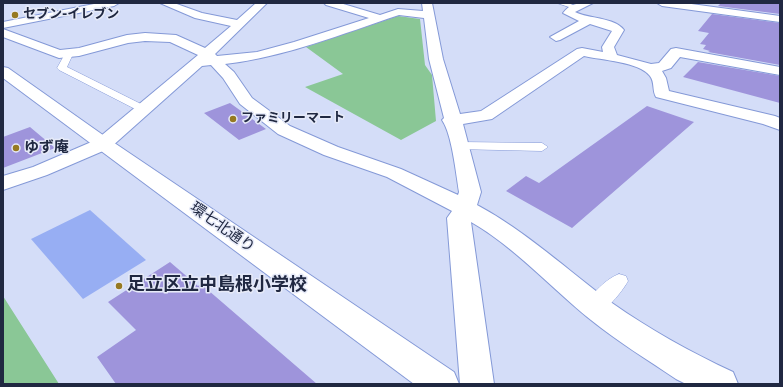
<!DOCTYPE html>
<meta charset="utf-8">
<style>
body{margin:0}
#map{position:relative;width:783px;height:387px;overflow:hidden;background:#d4ddf8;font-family:"Titillium Web",sans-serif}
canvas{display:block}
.frame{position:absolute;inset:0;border:4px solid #202841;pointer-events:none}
</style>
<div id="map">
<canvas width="783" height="387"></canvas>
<div class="frame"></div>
</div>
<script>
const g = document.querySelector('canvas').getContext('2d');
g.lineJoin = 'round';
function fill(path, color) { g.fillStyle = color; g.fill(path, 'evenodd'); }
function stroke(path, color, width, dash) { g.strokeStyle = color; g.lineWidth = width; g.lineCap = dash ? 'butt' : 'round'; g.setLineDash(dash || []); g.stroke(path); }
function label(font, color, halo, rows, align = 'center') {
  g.font = font + ' "Titillium Web","Noto Sans JP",sans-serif'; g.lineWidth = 3; g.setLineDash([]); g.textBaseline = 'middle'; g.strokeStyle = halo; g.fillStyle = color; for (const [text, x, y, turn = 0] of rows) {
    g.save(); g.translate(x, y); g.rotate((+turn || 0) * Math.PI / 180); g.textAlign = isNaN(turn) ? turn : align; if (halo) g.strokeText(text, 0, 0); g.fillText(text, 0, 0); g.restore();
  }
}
fill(new Path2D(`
 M398,16L420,19L425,65L432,75L436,121L401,140L305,87L343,74L306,47Z
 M3,296L59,384H3Z`), '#8ac796');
fill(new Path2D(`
 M90,210L146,260L83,299L31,239Z`), '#97aef3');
fill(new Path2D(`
 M721,3H780V14L718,6Z
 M712,14L780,23V65L708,52L710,51L703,49L706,45L700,44L709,33L698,31Z
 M698,62L780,76V103L683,77Z
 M230,103L266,129L239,140L204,113Z
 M647,106L694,122L572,228L506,191L526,176L539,183Z
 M30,127L55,148L3,168V137Z
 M170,262L198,286L201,284L317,384H116L97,357L136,330L108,302Z`), '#9e94db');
const lane = new Path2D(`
 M557,3H568L578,7L575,9Z
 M69,51L73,54L67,67L147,107L149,109L147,111H139L59,70L57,68L66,52Z
 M460,142L542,143L548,147L542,151L455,149L454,146L455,143Z
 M619,274L626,276L628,281C624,289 608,309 600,312C596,315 593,314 588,312L585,306C591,294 607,278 619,274Z`);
const street = new Path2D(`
 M160,3H174L202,13L237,20L256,3H267L215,54L217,56L257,52L294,42L369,18L326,5L324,3H340L380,15L398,9L423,11L422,3H432L443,59L460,114L481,111L577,49L582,48L603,52L602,47L612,31L590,24L560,40L556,41L550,37L579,21L563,13C571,2 581,3 593,3L575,12C589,19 614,17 624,30L614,47L617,55L651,64L659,63L671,49L676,48L780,67V75L680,57L671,68L662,71L666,78L669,91L775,116L780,118V130L763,124L656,97C652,91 655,82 650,76C640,62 601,60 584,56L492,119L463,124L481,192L477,205C527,232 567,270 612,303C649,329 692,353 733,372L738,384H686L676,379C648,360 618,342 591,320C551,288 516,248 471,222L494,384H460L447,218L452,211L387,177L324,155L278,134L240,104L223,78L211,65L202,66L110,148L47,175L3,190V176L33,167L96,140L198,55L170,42L145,41L128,43L79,56L59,58L3,37V29L60,50L79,48L127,35L145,33L176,35L205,48L231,26L195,18ZM399,15L424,18L429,59L444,118L442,120C452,134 456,174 459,192L458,195L401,169L338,147L290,126L252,98L234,72L225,64C285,57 342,34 399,15Z
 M657,3H684L780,16V22L662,6Z`);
const secondary = new Path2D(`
 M99,3H119L114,6L3,28V22Z
 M3,67L8,68L110,140L454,372L459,384H414L3,78Z`);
stroke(lane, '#8499d7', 1);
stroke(street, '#8499d7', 2);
stroke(secondary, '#8499d7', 2);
fill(lane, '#fff');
fill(street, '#fff');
fill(secondary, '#fff');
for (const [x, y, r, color] of [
 [15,15,4,"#967921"],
 [233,119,4,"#967921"],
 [16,148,4,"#967921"],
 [119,286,4,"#967921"]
]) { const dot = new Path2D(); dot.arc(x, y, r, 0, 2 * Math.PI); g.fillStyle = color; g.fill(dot); stroke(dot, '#e6eaf8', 1.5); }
label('bold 13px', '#202841', '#e6eaf8', [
 ["セブン-イレブン",23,15],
 ["ファミリーマート",241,119]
], 'left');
label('bold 15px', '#202841', '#e6eaf8', [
 ["ゆず庵",24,148]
], 'left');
label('15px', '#202841', '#e6eaf8', [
 ["環七北通り",222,228,35]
]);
label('bold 18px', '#202841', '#e6eaf8', [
 ["足立区立中島根小学校",127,286]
], 'left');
</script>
